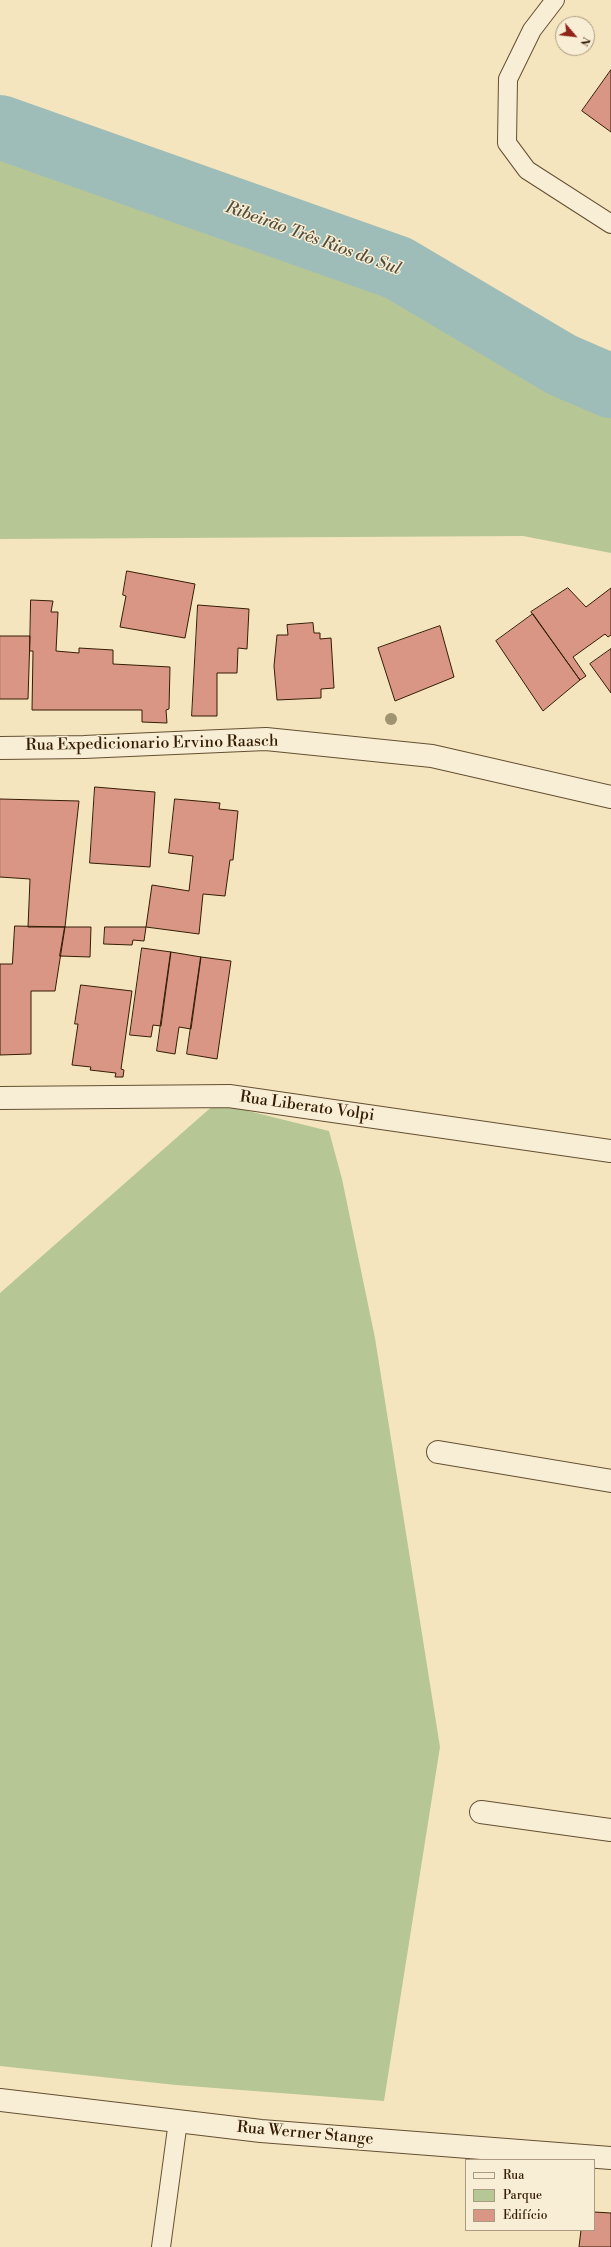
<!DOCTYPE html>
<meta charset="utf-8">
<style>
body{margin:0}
#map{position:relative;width:611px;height:2247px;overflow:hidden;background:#f5e5be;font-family:"Libre Bodoni",serif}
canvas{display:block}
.legend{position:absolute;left:465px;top:2159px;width:130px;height:72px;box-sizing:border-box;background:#f8eed5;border:1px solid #aa9a81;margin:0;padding:5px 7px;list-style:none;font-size:12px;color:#341d04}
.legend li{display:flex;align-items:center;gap:8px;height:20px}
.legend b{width:20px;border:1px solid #aa9a81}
.north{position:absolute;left:555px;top:16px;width:40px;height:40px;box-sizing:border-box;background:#f8eed5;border:1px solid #aa9a81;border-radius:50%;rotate:118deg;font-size:11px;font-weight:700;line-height:16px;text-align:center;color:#341d04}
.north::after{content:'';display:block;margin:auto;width:14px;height:18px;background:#8f2418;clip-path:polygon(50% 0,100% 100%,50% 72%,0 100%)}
</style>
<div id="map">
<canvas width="611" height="2247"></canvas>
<ul class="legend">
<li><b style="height:5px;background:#f8eed5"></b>Rua</li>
<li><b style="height:11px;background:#b7c695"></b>Parque</li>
<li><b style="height:11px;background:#d99685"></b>Edifício</li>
</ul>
<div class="north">N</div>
</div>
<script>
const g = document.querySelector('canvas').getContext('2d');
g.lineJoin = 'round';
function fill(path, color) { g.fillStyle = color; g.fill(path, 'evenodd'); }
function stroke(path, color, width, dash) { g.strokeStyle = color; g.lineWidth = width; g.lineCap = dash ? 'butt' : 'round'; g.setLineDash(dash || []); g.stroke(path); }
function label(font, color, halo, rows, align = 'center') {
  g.font = font + ' "Libre Bodoni",serif'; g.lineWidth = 3; g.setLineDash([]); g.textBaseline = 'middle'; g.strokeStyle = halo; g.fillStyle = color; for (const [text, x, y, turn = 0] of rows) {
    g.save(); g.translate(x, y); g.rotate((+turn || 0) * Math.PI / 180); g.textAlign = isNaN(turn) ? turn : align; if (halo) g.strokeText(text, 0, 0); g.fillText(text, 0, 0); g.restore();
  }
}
fill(new Path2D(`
 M0,127L398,268L562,365L611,386V553L523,536L0,539Z
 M216,1103L329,1131L342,1179L375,1338L440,1747L384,2101L176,2085L0,2066V1293Z`), '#b7c695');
stroke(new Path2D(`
 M0,127L398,268L562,365L611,386`), '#9ebdb9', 64);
const building = new Path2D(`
 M611,70V132L582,111Z
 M127,571L195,584L185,638L120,627L126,596L123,595Z
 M568,588L586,607L611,588V635L608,637L605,634L573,657L586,676L580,680L531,612Z
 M31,600L53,601L51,612H58L56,651L79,653V648L113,650V664L170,667L169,709L166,710L167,723L142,722V710H32L33,651H30Z
 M198,605L249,609L247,649L238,648L237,673H217V716H192Z
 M533,614L580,680L543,711L496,641Z
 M313,623L314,633H320V639L331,638L334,688L321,689V698L277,700L274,666L277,635H288L287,625Z
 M440,626L454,677L395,701L378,648Z
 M0,636H30L28,699H0Z
 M611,649V693L590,664Z
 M95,787L155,792L150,867L90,863Z
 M0,799L79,801L65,927H28L30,879L0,877Z
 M175,799L220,803L219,809L238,811L233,860H230L225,896L203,894L199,934L146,927L152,885L189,891L193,856L169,853Z
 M15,926L65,927L55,991H31V1054L0,1055V964H12Z
 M65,927H91L90,957L60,956Z
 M105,927H146L144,941L133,940L132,945L104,944Z
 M142,948L171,952L161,1026L153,1025L151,1037L130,1035Z
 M171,952L201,957L191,1029L179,1027L175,1054L157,1051Z
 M201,957L231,961L217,1059L187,1054Z
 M81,985L132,991L121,1069L124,1070L123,1077H115L116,1073L90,1070L91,1067L72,1065L78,1024H75Z
 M594,2212L611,2213V2247H579L581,2230H594Z`);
fill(building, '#d99685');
stroke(building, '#341d04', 1);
const lane = new Path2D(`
 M555,0L532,30L508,79L507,143L527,170L611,224
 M161,2247L178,2121`);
const street = new Path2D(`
 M0,748L84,747L266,739L432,756L611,797
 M0,1098L229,1096L611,1151
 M438,1452L611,1481
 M481,1812L611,1830
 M0,2100L261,2131L611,2158`);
stroke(lane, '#644f32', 20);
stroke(street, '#644f32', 24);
stroke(lane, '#f8eed5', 18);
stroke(street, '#f8eed5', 22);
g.fillStyle = '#a09370';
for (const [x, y] of [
 [391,719]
]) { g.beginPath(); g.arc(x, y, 6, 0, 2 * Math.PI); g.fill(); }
label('16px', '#341d04', '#f8eed5', [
 ["Rua Expedicionario Ervino Raasch",152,744,-1],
 ["Rua Liberato Volpi",307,1107,8],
 ["Rua Werner Stange",305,2134,5]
]);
label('italic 17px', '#544d3a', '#f8eed5', [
 ["Ribeirão Três Rios do Sul",313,239,20]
]);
</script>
